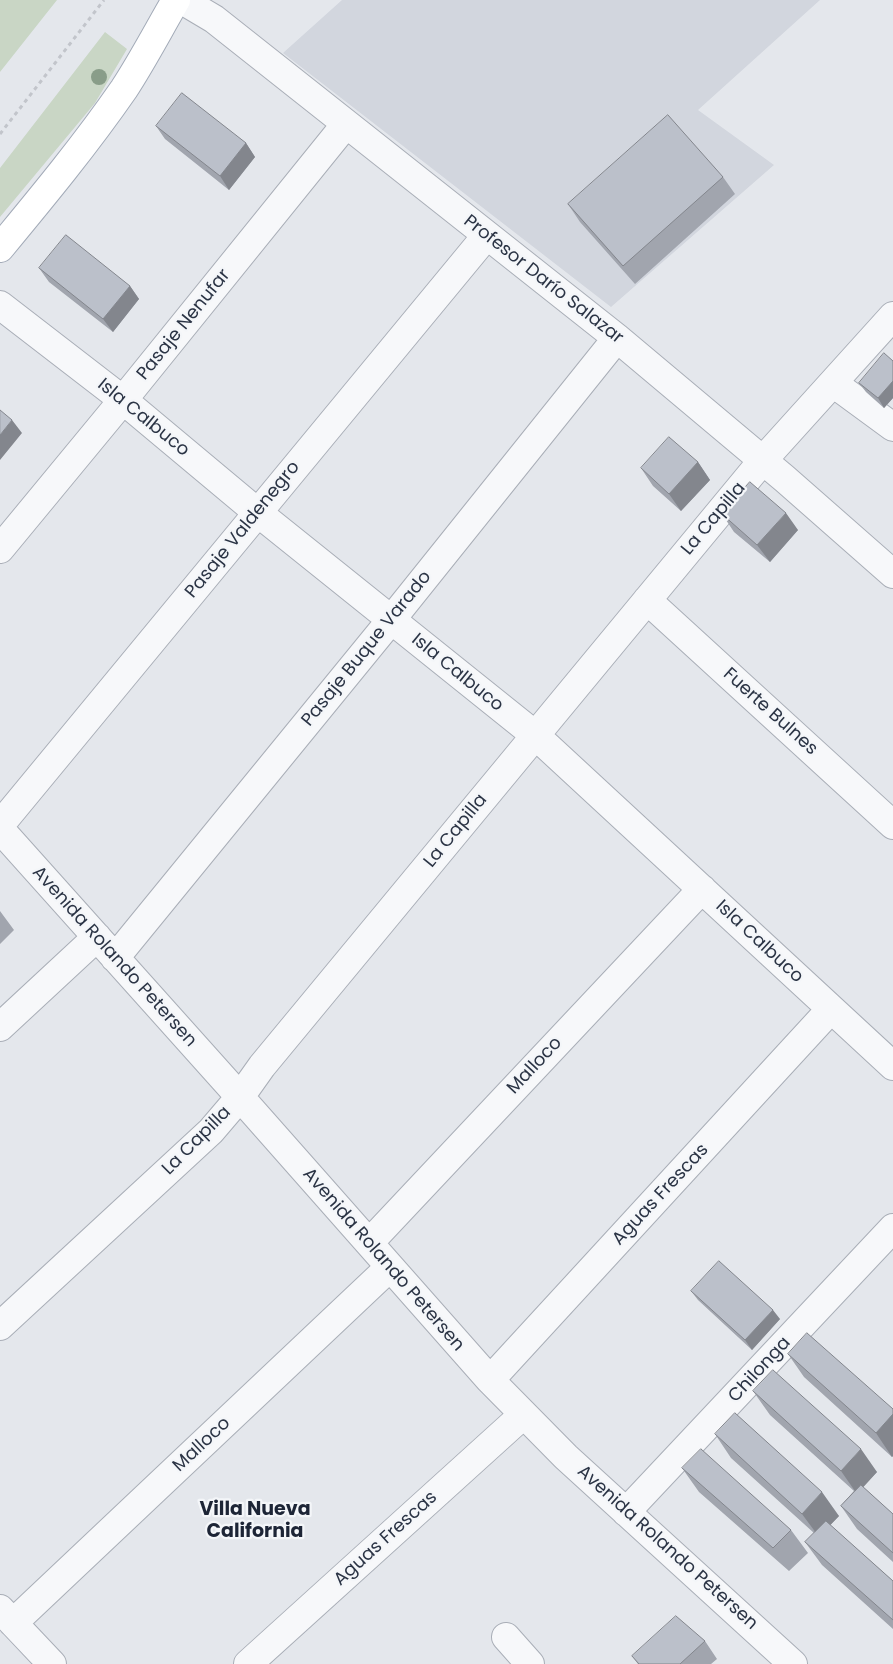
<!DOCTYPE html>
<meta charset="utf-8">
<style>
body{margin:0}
canvas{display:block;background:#e4e7ec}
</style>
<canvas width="893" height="1664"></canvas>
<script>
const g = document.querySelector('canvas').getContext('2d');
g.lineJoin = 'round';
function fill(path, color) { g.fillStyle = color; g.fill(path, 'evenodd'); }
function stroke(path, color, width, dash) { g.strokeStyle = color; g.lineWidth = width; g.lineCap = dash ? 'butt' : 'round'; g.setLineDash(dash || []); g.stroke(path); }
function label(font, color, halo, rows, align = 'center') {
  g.font = font + ' Poppins,sans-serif'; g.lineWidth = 4.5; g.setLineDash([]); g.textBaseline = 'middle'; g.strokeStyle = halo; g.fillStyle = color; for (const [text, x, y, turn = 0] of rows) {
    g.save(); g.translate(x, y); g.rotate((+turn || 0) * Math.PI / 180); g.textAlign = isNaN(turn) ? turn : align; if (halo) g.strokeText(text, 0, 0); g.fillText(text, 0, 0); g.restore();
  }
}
fill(new Path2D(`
 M342,0H820L698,110L774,165L611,307L283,53Z`), '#d2d6de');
fill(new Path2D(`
 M0,0H57L0,72Z
 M105,32L127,49L95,103L0,217V168Z`), '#c9d6c5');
const minor = new Path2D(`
 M182,0L214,19L617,338L785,479L893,574
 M0,305L123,400L257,512L535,735L893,1066
 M833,383L893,427
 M0,549L123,400L346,124
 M647,600L893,825
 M0,825L487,235
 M0,829L240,1097L490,1380L566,1457L793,1664
 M115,958L391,620L617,338
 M0,1027L97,937
 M369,1243L702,889
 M0,1326L211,1131L240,1097L262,1066L763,460L893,316
 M490,1380L831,1009
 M626,1512L893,1228
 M0,1609L52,1664
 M13,1623L390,1267
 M506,1637L530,1664
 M248,1664L523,1415`);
const major = new Path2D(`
 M0,248C43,196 86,144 124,89C143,60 159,29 176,0`);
stroke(minor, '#a9aeb7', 30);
stroke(major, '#a3abb8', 30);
stroke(new Path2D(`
 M0,134L104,0`), '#c2c5cb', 3, [4, 4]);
stroke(minor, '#f7f8fa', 28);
stroke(major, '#fff', 28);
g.fillStyle = '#899d89';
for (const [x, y] of [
 [99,77]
]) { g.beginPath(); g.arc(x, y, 8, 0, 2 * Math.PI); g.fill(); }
fill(new Path2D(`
 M156,126L246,143L255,157L229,190L165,139Z
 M723,177L735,194L635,284L580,222L568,204Z
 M39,268L130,286L139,299L113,332L49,282Z
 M893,361V398L884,408L866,392L859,383Z
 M698,462L710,480L681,511L653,486L641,468Z
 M722,514L798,530L770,562L734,532Z
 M0,911L14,930L0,944Z
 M691,1291L780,1319L752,1350L698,1300Z
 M788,1354L893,1409V1456L892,1457L804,1377Z
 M753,1391L877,1472L863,1487L893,1514V1562L857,1529L841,1506L854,1491L770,1415Z
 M715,1434L839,1516L830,1525L893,1581V1629L822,1565L805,1542L814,1533L731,1458Z
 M682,1468L791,1530L808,1553L789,1571L699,1492Z
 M705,1641L717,1659L711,1664H638L632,1656Z`), '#a1a5ae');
fill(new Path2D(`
 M246,143L255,157L229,190L220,176Z
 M130,286L139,299L113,332L103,319Z
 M893,381V398L884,408L878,398Z
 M12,420L22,433L0,460V435Z
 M698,462L710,480L681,511L669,494Z
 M786,513L798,530L770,562L757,545Z
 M773,1310L780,1319L752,1350L745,1340Z
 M893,1414V1456L892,1457L876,1433Z
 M861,1449L877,1472L857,1494L841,1471Z
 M822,1492L839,1516L819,1537L802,1514Z`), '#83868d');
const building = new Path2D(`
 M182,93L246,143L220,176L156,126Z
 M668,115L723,177L623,266L568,204Z
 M66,235L130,286L103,319L39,268Z
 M884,353L893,361V381L878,398L859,383Z
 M0,410L12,420L0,435Z
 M669,437L698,462L669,494L641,468Z
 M750,482L786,513L757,545L722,514Z
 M719,1261L773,1310L745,1340L691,1291Z
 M807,1333L893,1409V1414L876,1433L788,1354Z
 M773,1370L861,1449L841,1471L753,1391Z
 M735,1413L822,1492L802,1514L715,1434Z
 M701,1449L791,1530L773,1548L682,1468Z
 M861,1485L893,1514V1553L841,1506Z
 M826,1521L893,1581V1620L805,1542Z
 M676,1616L705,1641L680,1664H639L632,1656Z`);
fill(building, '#bbc0ca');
stroke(building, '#83868d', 1);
label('18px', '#2b3445', '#f4f6f9', [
 ["Profesor Darío Salazar",543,280,38],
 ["Pasaje Nenufar",184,325,-51],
 ["Isla Calbuco",143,418,39],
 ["La Capilla",714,519,-50],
 ["Pasaje Valdenegro",243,530,-51],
 ["Pasaje Buque Varado",367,649,-51],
 ["Isla Calbuco",457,673,39],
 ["Fuerte Bulnes",770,712,42],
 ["La Capilla",456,831,-51],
 ["Isla Calbuco",759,942,43],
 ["Avenida Rolando Petersen",114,957,48],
 ["Malloco",535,1066,-47],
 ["La Capilla",197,1141,-45],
 ["Aguas Frescas",661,1195,-47],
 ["Avenida Rolando Petersen",383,1260,49],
 ["Chilonga",760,1370,-47],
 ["Malloco",202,1445,-43],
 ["Aguas Frescas",386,1539,-42],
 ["Avenida Rolando Petersen",667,1548,42]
]);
label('bold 19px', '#1d2536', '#f4f6f9', [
 ["Villa Nueva",255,1510],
 ["California",255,1532]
]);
</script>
